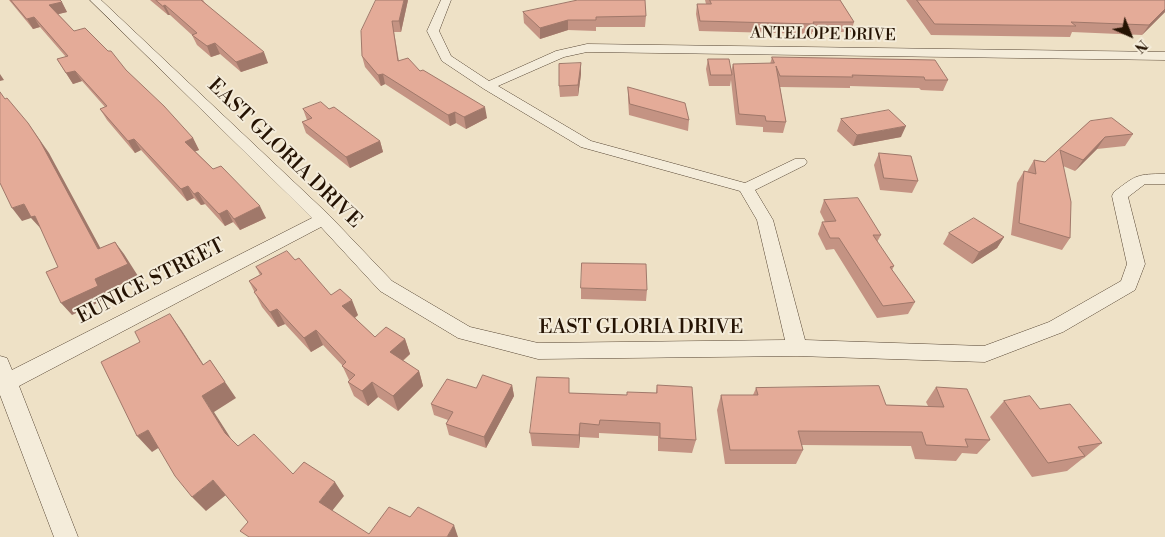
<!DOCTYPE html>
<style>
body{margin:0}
#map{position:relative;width:1165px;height:537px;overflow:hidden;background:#eee1c6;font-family:"Libre Bodoni",serif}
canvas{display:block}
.north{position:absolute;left:1105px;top:10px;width:50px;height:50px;-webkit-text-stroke:4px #f4ecda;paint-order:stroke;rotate:136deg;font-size:14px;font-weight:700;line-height:20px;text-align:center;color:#251303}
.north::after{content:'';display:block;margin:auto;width:18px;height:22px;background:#251303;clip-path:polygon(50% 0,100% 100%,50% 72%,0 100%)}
</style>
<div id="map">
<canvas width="1165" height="537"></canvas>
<div class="north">N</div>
</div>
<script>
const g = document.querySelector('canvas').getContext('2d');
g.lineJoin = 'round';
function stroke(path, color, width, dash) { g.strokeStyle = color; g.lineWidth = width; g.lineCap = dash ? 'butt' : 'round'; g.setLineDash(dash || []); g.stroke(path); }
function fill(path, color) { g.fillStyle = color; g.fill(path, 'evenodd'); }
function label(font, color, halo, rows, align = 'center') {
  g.font = font + ' "Libre Bodoni",serif'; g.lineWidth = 4; g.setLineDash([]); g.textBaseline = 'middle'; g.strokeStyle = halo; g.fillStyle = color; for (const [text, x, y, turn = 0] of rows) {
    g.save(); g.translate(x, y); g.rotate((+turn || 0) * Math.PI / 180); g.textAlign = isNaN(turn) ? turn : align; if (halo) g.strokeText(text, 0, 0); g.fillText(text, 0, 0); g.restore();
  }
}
const street = new Path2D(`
 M90,0H101L329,215L392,281L470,327L538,343L785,340L757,220L740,191L581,147L484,89L442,61L427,31L441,0H451L439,31L451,56L489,81L556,51L587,44L1165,52V60L587,52L564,57L498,86L591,141L745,183L795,159H805L807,162L805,165L755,190L773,220L805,340L984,346L1049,322L1121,281L1127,264L1112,196L1114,192C1136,175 1137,174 1165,174V184H1145L1128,197L1145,264L1135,290L1063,332L985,362L797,356L538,359L458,338L380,291L321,227L19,386L78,537H54L0,395V356L7,358L12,370L312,218Z`);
stroke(street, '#574634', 1);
fill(street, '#f4ecda');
fill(new Path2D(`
 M9,0H60L67,12L58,14L74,31L126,70L193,138L199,150L195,151L213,169L266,218L240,230L233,222L225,226L205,204L201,205L194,198L187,201L141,150L135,153L107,120L100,109L105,107L82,81L73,84L57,59L66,57L40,27L33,29Z
 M150,0H203L205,3L268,63L241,72L220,54L211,57L197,45L192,35L170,15H168Z
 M408,0L401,32H394L399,61L420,71L487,118L466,129L456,123L450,126L385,84L381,86L365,67L362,56Z
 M705,0H840L854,22L851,32H812V34L699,31L696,14L697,4H706Z
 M906,0H1165V12L1142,35L1072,32L1070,37L931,35Z
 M523,12L646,16L645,27H596V31L568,30L540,39L524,23Z
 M772,57L948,80L943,91L921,90L919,88L850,86V88L780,87L786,122L783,133L763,132V127L736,125L731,80L730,86H709L706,69L708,59L731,71L733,64H770Z
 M581,63V74L578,96L560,97L559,86Z
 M628,87L689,120L688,131L629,115L628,98Z
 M303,109H329L380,141L383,152L350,168L306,133L302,122L307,120Z
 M841,119L901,137L853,146L837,131Z
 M1090,121L1133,134L1125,146L1097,149L1075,171L1063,166L1070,238L1062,250L1011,235L1017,183L1024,171L1027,172L1034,160L1045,162Z
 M879,153L918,181L912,193L880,190L874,165Z
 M824,200L881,235L877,242L894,266L892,270L915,302L908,314L877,318L834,249L826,250L818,234L822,222H825L820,212Z
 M949,233L1004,237L997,248L972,264L943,244Z
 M295,260L331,295L358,315L355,318L375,337L405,339L410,354L403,361L419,371L423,386L398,411L378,397L368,406L354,396L348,382L349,380L342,365L323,345L311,352L285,324L278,327L262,307L249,281L260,275L256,267Z
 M581,288L647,290L646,301L581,299Z
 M512,385L514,396L486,448L449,435L446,424L448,420L434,415L431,404L476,388Z
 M657,385L696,440L692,453L658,451V436L599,433V438L580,437L579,448L532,446L530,433L570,393L626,395L656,393Z
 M936,387L990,440L977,454L962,453L956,461L915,459L911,446L802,445L803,450L796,464H725L717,410L721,395H753L756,388L886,405L928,406L926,402Z
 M1004,401L1040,409L1102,443L1084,458L1082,459L1067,471L1032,477L990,417Z`), '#c49383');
fill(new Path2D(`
 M404,0H408L401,32L399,21Z
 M62,2L67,12L55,15L49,5Z
 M165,5L170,15H168L163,6Z
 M1165,9V12L1142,35L1149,25Z
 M34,17L40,27L33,29L27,19Z
 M568,20V30L540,39V28Z
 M215,43L220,54L211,57L207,46Z
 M264,52L268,63L241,72L236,62Z
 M581,63V74L578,96V85Z
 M75,71L82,81L73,84L66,73Z
 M0,74L4,80L0,81Z
 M383,74L385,84L381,86L378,75Z
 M485,107L487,118L466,129L464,117Z
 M455,112L456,123L450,126L448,115Z
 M28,123L49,153L108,262L98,249Z
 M906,126L901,137L853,146L857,135Z
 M1105,137L1097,149L1075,171L1083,160Z
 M193,138L199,150L191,153L185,142Z
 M134,139L141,150L135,153L128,141Z
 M380,141L383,152L350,168L346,157Z
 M188,186L194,198L187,201L181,189Z
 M198,192L205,204L201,205L194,194Z
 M24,204L35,216L42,230L31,218L22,221L12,208Z
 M260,206L266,218L240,230L234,219Z
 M227,210L233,222L225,226L219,214Z
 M1004,237L997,248L972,264L979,252Z
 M115,242L124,254L138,276L105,292L108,298L72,315L61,303L95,279Z
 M352,300L358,315L349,322L342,306Z
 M277,309L285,324L278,327L270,312Z
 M170,314L182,331L214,381L203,365Z
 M316,330L323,345L311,352L304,338Z
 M405,339L410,354L395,367L390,352Z
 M210,360L236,398L214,412L237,448L225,433L202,396Z
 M419,371L423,386L398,411L393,396Z
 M372,382L378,397L368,406L362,391Z
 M512,385L514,396L486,448L484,437Z
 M580,423V437L579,448V435Z
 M148,430L163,445L152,452L137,436Z
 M213,480L226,495L206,511L192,497Z
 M335,482L344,496L328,516L319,502Z
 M454,525L458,537H447Z`), '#a0786a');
const building = new Path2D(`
 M11,0H60L62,2L49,5L74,31L85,28L108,51H111L126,70L164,106L193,138L185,142L213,169L221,166L260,206L234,219L227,210L219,214L198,192L194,194L188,186L181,189L134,139L128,141L100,109L107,106L75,71L66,73L57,59L68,56L34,17L27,19Z
 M156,0H201L264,52L236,62L215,43L207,46L192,35L197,33L165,5L163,6Z
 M376,0H404L399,21H392L398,61L408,58L420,71L423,70L485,107L464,117L455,112L448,115L383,74L378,75L362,56L361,31Z
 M578,0H645L646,16L596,17V20H568L540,28L523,12Z
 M710,0H840L854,22H813L814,24L700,21L697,4H711Z
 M917,0H1165V9L1149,25L1071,22L1076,26L935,24Z
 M772,57L935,60L948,80H925L924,77L852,75L853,77L780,76L776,66L786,122L766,121L765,116L739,114L733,64L774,63Z
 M708,59H729L732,75H711Z
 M581,63L578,85L559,86V64Z
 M628,87L685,103L689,120L630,104Z
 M0,92L5,99L7,98L28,123L40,141L98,249L115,242L128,264L95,279L98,286L61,303L46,272L58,267L35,216L31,217L24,204L12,208L0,183Z
 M321,102L329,109L334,107L380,141L346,157L302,122L312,118L303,109Z
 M889,110L906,126L857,135L841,119Z
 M1112,118L1133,134L1105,137L1083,160L1060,150L1071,202L1070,238L1019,223L1024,171L1036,174L1034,160L1045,162L1090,121Z
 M879,153L911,156L918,181L884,178Z
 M858,198L881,235H873L894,266L890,267L915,302L883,306L839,238H830L822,222L836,221L824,200Z
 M974,218L1004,237L979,252L949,233Z
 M287,251L295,260L299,258L331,295L340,289L352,300L342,306L375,337L386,327L405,339L390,352L419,371L393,396L372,382L362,391L348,382L355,375L342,366L346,362L316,330L304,338L277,309L270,312L254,292L257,290L249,281L262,274L256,267Z
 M582,263L646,264L647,290L581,288Z
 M170,314L203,365L210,360L225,382L202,396L225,433L238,446L254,434L293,474L304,462L335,482L319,502L369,534L389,507L410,517L418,507L454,525L447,537H249L240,531L248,522L213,480L192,497L175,476L148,430L137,436L101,362L140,342L135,332Z
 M483,375L512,385L484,437L446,424L453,412L431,404L447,379L476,388Z
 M537,377L569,378V393L627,395V392L657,393V385L692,387L696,440L660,438V423L600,420L599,425L580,423L579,435L530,433Z
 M879,386L886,405L944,407L936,387L967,389L990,440L965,439L968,447L926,445L922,432L798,431L803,450H730L721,395H758L756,388Z
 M1030,396L1040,409L1070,404L1102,443L1078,447L1085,456L1048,463L1004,401Z`);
fill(building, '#e4ab98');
stroke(building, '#a0786a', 1);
label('16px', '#251303', '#f4ecda', [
 ["ANTELOPE DRIVE",823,35,1]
]);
label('20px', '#251303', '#f4ecda', [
 ["EAST GLORIA DRIVE",284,154,44],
 ["EUNICE STREET",151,282,-27],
 ["EAST GLORIA DRIVE",641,328]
]);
</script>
